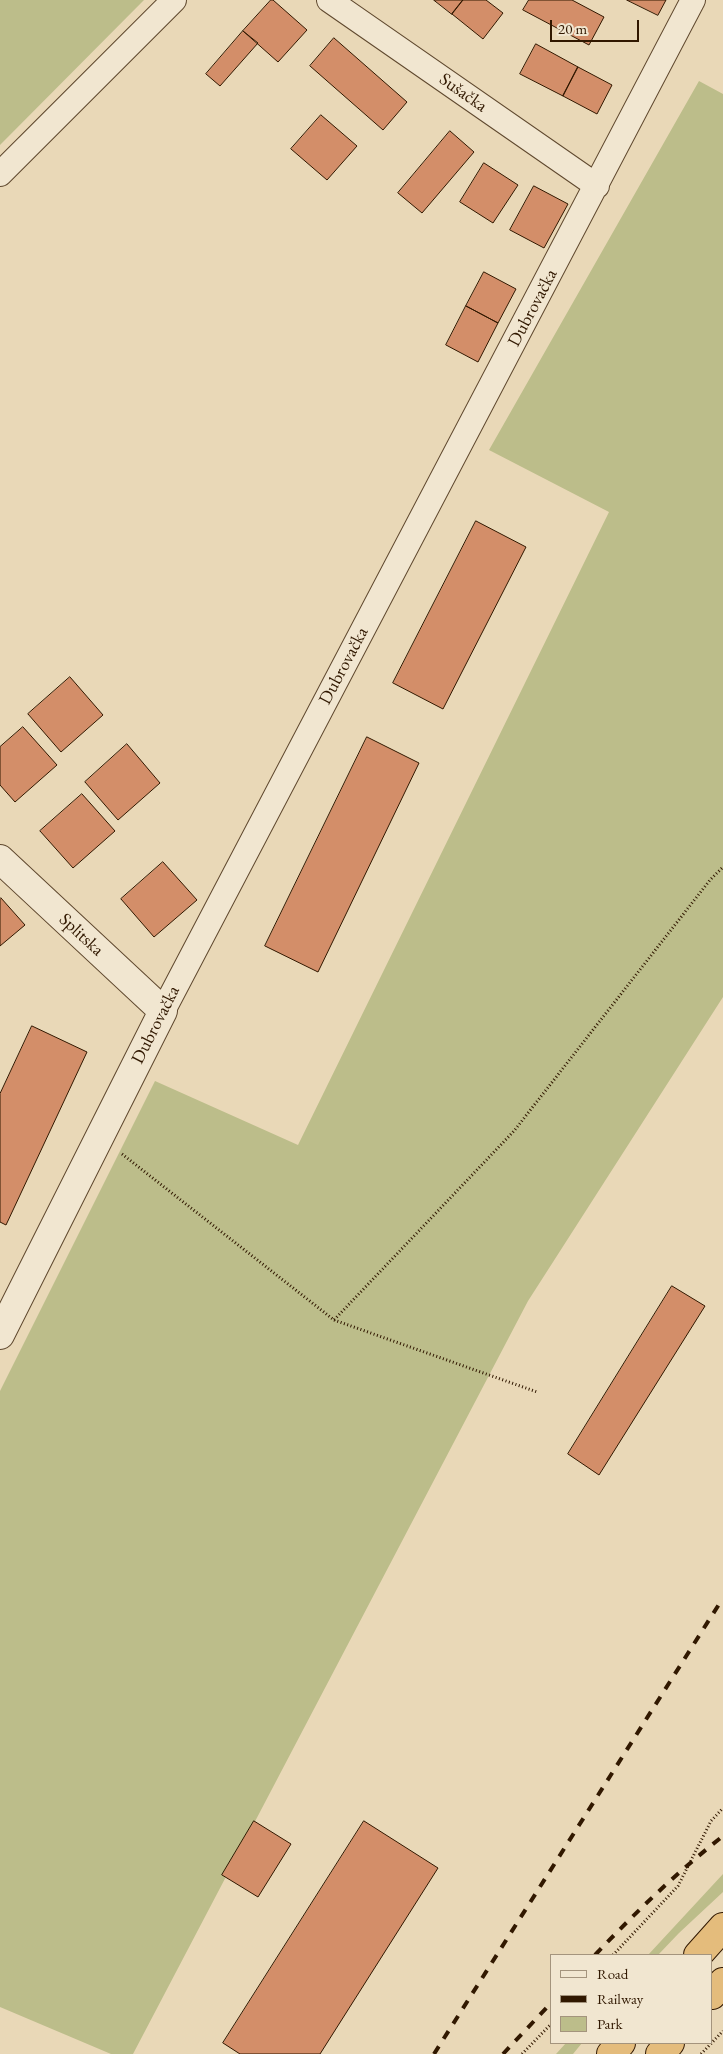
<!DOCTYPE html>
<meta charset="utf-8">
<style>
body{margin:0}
#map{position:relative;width:723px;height:2054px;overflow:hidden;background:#e9d8b7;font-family:"EB Garamond",serif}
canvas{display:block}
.legend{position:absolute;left:550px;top:1954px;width:162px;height:90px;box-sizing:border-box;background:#f1e6d0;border:1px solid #a4947d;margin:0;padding:6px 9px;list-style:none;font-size:15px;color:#311800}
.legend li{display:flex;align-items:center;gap:10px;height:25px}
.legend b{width:25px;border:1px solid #a4947d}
.scale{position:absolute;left:550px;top:20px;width:89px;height:22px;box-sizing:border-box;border:2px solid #311800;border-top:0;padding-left:6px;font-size:15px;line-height:18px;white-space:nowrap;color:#311800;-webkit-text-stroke:4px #f1e6d0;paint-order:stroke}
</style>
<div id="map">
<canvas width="723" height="2054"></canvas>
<ul class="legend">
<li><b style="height:6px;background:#f1e6d0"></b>Road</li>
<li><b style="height:6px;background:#311800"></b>Railway</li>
<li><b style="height:14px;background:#bcbd8a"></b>Park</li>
</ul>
<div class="scale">20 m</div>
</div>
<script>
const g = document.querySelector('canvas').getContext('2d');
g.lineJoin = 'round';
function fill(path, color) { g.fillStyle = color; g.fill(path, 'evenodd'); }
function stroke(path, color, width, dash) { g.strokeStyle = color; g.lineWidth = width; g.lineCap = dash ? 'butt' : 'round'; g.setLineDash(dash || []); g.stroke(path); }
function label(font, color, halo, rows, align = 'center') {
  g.font = font + ' "EB Garamond",serif'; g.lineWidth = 5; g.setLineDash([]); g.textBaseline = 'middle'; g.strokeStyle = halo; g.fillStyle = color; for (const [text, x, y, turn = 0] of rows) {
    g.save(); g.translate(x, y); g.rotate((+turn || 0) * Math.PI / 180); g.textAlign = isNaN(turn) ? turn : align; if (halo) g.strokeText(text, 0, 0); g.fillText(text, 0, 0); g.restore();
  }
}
fill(new Path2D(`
 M0,0H144L0,145Z
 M699,81L723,94V997L528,1301L133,2054H111L0,2007V1391L155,1081L298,1145L609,512L489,450Z
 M723,1874V1892L679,1933L658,1955H648Z
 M566,2043H582L573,2054H556Z`), '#bcbd8a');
const building = new Path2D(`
 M271,0H273L307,30L278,62L243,31Z
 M434,0H463L452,14Z
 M463,0H486L503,13L483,39L452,14Z
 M529,0H572L604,17L589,45L523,10Z
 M627,0H666L658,15Z
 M243,31L258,43L220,86L206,74Z
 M334,38L407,102L383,130L310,66Z
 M536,44L578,67L563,96L520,74Z
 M578,67L612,85L597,114L563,96Z
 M321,115L357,146L327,180L291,149Z
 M450,131L474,152L422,213L398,193Z
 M484,163L518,185L493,223L460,202Z
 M534,186L568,204L544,248L510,230Z
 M484,272L516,289L498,323L466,306Z
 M466,306L498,323L478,362L446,345Z
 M476,521L526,547L443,709L393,683Z
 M70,677L103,715L61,752L28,714Z
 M23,727L57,765L15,802L0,785V747Z
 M367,737L419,763L318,972L265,946Z
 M127,744L160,783L118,820L85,782Z
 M82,794L115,831L73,868L40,831Z
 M163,862L197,900L154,937L121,899Z
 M1,898L25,925L0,946V899Z
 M32,1026L87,1052L6,1225L0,1222V1094Z
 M672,1286L705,1306L599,1475L568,1454Z
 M254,1821L291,1844L258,1897L222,1875Z
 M364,1821L438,1868L320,2054H240L223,2043Z`);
fill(building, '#d38e69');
stroke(building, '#311800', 1);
const minor = new Path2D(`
 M329,0L597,186
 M0,174L174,0
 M163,1011L693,0`);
const tertiary = new Path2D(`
 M0,859L163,1011L0,1335`);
const trunk = new Path2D(`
 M698,1955L723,1927
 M712,1995L723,1982
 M611,2054L621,2043
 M660,2054L670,2043`);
stroke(minor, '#5f482e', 26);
stroke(tertiary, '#5f482e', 30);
stroke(trunk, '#311800', 30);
stroke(new Path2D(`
 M122,1154L334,1320L514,1131L710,880L723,867
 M334,1320L537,1392
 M613,1955L678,1886L711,1821L723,1808
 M522,2054L552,2023
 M701,2054L723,2031`), '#311800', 3, [1, 2.5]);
stroke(minor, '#f1e6d0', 24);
stroke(tertiary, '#f1e6d0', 28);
stroke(trunk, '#e4bc7c', 28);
stroke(new Path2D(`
 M595,1955C636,1912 676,1873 723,1836
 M434,2054L723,1598
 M503,2054L552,2002`), '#311800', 4, [9, 9]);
label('18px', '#311800', '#f1e6d0', [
 ["Sušačka",463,93,35],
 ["Dubrovačka",533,308,-62],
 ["Dubrovačka",344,666,-62],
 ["Splitska",81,935,43],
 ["Dubrovačka",156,1025,-63]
]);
</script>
